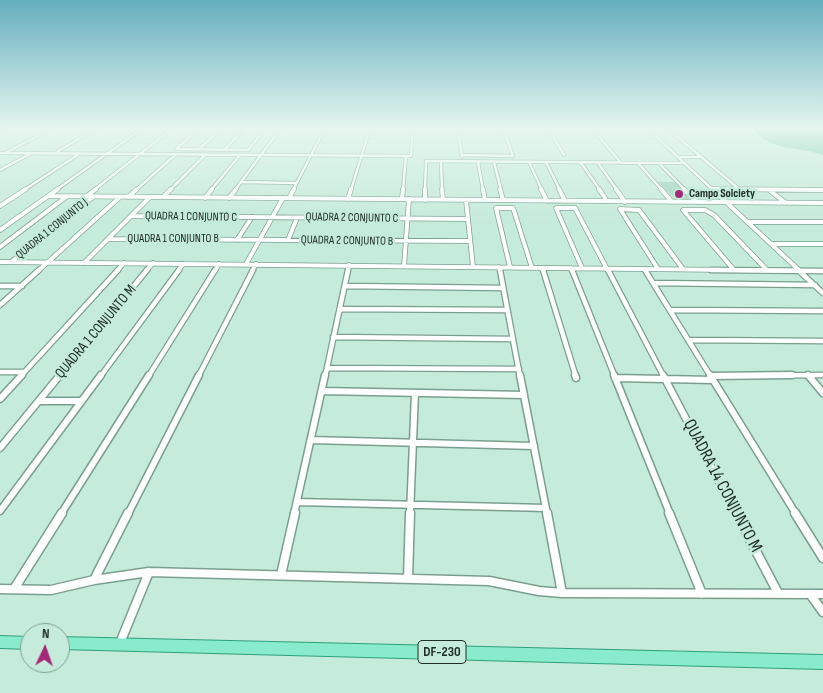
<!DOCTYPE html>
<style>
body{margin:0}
#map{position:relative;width:823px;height:693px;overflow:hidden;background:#c5ebda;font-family:"Sofia Sans Condensed",sans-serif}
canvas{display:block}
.north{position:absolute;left:20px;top:623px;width:50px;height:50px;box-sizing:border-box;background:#c5ebda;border:1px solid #839f93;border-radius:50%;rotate:3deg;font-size:14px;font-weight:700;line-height:20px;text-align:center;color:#202e28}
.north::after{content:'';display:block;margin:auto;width:18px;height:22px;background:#a62879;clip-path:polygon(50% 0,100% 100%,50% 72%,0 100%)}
</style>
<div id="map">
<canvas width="823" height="693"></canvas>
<div class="north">N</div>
</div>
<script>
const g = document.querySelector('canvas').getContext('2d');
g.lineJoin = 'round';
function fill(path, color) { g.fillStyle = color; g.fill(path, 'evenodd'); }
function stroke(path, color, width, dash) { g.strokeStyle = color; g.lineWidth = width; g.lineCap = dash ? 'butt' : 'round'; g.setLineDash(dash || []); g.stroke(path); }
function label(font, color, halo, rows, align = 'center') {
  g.font = font + ' "Sofia Sans Condensed",sans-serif'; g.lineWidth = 5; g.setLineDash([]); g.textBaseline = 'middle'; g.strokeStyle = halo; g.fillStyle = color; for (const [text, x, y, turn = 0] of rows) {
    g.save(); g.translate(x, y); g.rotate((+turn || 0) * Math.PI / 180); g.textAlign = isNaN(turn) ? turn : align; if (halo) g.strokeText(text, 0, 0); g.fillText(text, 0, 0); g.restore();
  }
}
fill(new Path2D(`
 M658,182H676L692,200H676Z`), '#9bd3bb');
fill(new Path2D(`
 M753,128H823V155C799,146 769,152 753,128Z`), '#63c49f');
const streetFar4 = new Path2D(`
 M458,128L462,157
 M548,128L564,155
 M592,128L621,163
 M647,128L713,190
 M667,128L739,189
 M0,132L9,128
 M176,149L248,150L266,128
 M176,149L200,128
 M199,149L222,128
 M224,150L245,128
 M7,152L53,128
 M0,153L411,156L413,128
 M55,153L97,128
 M462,155L513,156L503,128
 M679,157H702
 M441,161L442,190
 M478,162L483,190
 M494,162L501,190
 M529,162L542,190
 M546,162L560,190
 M581,163L600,190
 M598,163L617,190
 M638,163L662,190
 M659,163L685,190
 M0,170L30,154
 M241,182L296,183
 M712,189L823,190
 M24,190L79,154
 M56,190L143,128
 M94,190L173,128
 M136,190L175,155
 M170,190L206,154
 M211,190L240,155
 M235,190L281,128
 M293,190L325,128
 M351,190L370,128
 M403,190L406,156
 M425,190L426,161L685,163`);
const streetFar3 = new Path2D(`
 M442,189L443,200
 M483,189L485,200
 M500,189L503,200
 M541,189L547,201
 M559,189L565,201
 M599,189L607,201
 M616,189L625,202
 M661,189L672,202
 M684,189L697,202
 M712,189L800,271
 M712,189L823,190
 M769,190L786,203
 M48,196L823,203
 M87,196L96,189
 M128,197L137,189
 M163,197L171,189
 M205,198L212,189
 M229,198L236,189
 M289,198L294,189
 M348,199L351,189
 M402,199L403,189
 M425,200V189
 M466,200L473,267
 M0,206L26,189
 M131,216L468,219
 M748,222H823
 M0,230L58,189
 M108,239L470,241
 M237,240L252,217
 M288,240L297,218
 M771,244H823
 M0,247L66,197
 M0,262L823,271
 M11,262L93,197
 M84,263L150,197
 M246,264L283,198
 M404,266L409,199
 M499,267L500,271
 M510,267L496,208H513L532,268
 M542,268L543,271
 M571,268L572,271
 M582,268L556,208H575L608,271
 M645,269L646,271
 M658,269L620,209L639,210L683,269
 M734,270L683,210H705L714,215L767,270
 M38,271L120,197
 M117,271L124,263
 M146,271L153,263
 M178,271L183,264
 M215,271L219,264
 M252,271L256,264
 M348,271L349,265`);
const streetFar2 = new Path2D(`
 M500,270L520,377
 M543,270L576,377
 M572,270L615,377
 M608,270L664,377
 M645,270L711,377
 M711,270L823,271
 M798,270L823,293
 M653,283L815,285
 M0,286H22
 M345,286L503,288
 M0,305L39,270
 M340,309L507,310
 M670,310L823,311
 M333,337L513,339
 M688,340L823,341
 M327,368L519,369
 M0,372H24
 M808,375L809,377
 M710,376L823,375
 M20,377L118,270
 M59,377L147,270
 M100,377L179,270
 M148,377L215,270
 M198,377L253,270
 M325,377L348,270`);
const streetFar1 = new Path2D(`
 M520,375L547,514
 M575,375L576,378
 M614,375L670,514
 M663,375L736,514
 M710,375L796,514
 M808,375L823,393
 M710,376L792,375
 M615,378L713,380
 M322,391L524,395
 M0,399L22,375
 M39,401H81
 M311,440L534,446
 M0,448L60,375
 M297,502L546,508
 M0,511L101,375
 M61,514L149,375
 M128,514L199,375
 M294,514L325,375
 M410,514L415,393`);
const street = new Path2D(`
 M547,513L562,593
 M669,513L702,594
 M736,513L778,593
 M795,513L823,558
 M281,575L295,513
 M408,579L410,513
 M94,580L128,513
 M0,589L51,590L94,580L149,572L489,581L539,591L562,593L823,594
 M14,589L62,513
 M810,594L823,612
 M120,643L149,572`);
const primary = new Path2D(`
 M0,636L30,637V649L0,648Z
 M60,637L823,655V669L60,649Z`);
stroke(streetFar4, '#7b9f8f', 4);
stroke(streetFar3, '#7b9f8f', 5.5);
stroke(streetFar2, '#7b9f8f', 7);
stroke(streetFar1, '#7b9f8f', 9);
stroke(street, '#7b9f8f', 11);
stroke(primary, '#30a07c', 2);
stroke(streetFar4, '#fff', 2.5);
stroke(streetFar3, '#fff', 4);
stroke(streetFar2, '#fff', 4.5);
stroke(streetFar1, '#fff', 6);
stroke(street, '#fff', 8);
fill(primary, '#88ebcb');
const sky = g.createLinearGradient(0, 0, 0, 225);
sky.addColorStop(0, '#65aebf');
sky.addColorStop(0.57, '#e5f6ee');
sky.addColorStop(1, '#e5f6ee00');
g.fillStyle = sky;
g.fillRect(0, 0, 823, 225);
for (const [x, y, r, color] of [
 [679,194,5,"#a62879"]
]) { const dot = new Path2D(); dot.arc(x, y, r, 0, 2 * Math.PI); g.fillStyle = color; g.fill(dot); stroke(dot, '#c5ebda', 2); }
label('bold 12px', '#202e28', '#c5ebda', [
 ["Campo Solciety",689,194]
], 'left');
label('12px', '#202e28', '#c5ebda', [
 ["QUADRA 1 CONJUNTO C",191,217,1],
 ["QUADRA 2 CONJUNTO C",352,218,1],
 ["QUADRA 1 CONJUNTO J",52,229,-39],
 ["QUADRA 1 CONJUNTO B",173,239],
 ["QUADRA 2 CONJUNTO B",347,241,1]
]);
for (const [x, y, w] of [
 [442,652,48]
]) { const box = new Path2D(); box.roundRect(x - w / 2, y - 11.5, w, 23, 4); g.fillStyle = '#c5ebda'; g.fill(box); stroke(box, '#202e28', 1); }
label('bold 14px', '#202e28', null, [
 ["DF-230",442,652]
]);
label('15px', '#202e28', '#c5ebda', [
 ["QUADRA 1 CONJUNTO M",96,332,-50]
]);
label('18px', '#202e28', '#c5ebda', [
 ["QUADRA 14 CONJUNTO M",722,486,62]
]);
</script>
